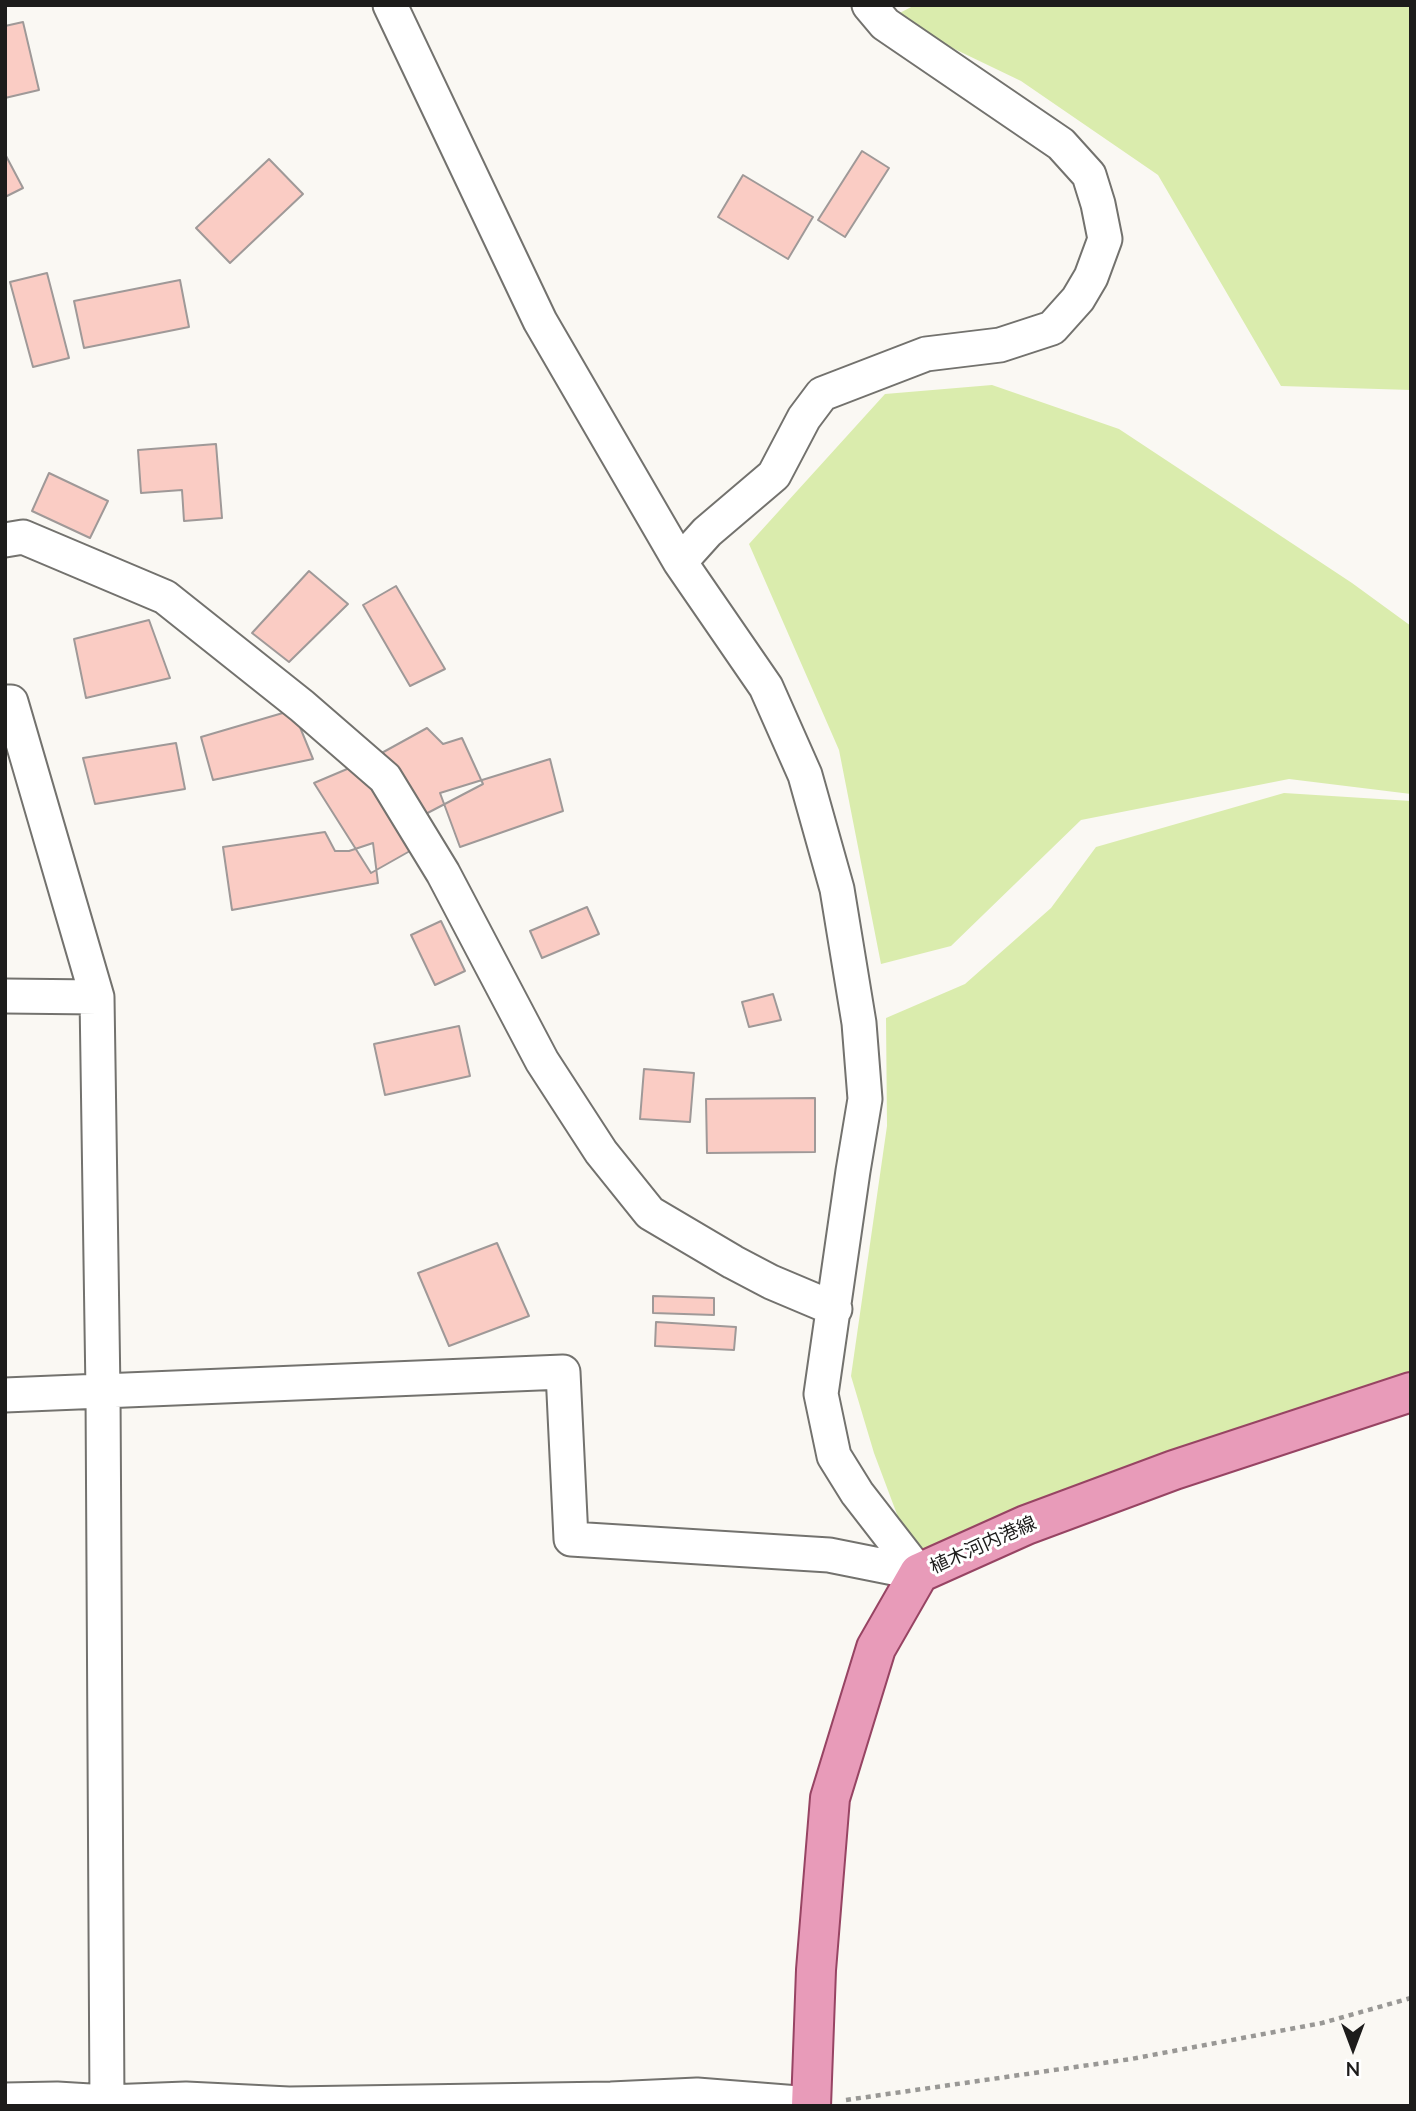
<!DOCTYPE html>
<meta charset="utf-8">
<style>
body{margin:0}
#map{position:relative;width:1416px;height:2111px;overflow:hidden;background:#faf8f3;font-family:Lato,sans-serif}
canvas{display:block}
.frame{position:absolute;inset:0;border:7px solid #1d1c1b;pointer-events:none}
.north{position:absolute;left:1318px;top:2013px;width:70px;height:70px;-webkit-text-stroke:5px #fff;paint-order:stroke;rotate:180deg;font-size:19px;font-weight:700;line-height:28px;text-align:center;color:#1d1c1b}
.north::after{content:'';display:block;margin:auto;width:24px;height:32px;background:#1d1c1b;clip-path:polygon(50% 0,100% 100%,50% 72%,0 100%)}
</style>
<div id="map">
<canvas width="1416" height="2111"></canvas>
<div class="frame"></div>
<div class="north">N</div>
</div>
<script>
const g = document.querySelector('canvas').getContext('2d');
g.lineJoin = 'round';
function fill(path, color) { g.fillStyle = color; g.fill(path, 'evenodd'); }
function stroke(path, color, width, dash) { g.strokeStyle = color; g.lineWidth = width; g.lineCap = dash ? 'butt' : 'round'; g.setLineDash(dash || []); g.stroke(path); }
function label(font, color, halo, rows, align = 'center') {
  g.font = font + ' Lato,"Noto Sans JP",sans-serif'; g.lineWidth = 6; g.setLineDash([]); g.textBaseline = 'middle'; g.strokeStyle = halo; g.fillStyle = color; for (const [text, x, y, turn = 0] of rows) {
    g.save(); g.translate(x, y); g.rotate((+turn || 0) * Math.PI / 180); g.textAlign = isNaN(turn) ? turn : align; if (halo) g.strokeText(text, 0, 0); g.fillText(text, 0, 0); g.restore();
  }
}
fill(new Path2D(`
 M915,5H1411V390L1281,386L1158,175L1021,81L890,18Z
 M992,385L1119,429L1352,583L1411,626V794L1289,779L1081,820L951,946L881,964L839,750L749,544L885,394Z
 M1284,793L1411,801V1397L919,1573L874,1453L851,1376L887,1126L886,1018L965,984L1051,908L1096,847Z`), '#daecad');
const building = new Path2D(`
 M23,22L39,90L5,98V26Z
 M862,151L889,168L845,237L818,220Z
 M5,154L23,188L5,197Z
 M269,159L303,194L230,263L196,228Z
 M743,175L813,217L788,259L718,217Z
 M47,273L69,358L33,367L10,282Z
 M180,280L189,327L84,348L74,301Z
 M216,444L222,518L184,521L182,490L141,493L138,450Z
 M49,473L108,501L90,538L32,511Z
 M309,571L348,604L289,662L252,633Z
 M396,586L445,669L410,686L363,605Z
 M149,620L170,678L86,698L74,639Z
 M293,710L313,759L213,780L201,737Z
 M427,728L443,744L462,738L483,784L418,818L378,755Z
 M176,743L185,789L95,804L83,758Z
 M550,759L563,811L460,847L440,793Z
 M366,761L417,847L371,873L314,783Z
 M325,832L335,851H349L373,843L378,883L232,910L223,847Z
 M587,907L599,934L542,958L530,931Z
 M441,921L465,971L435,985L411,935Z
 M773,994L781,1020L749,1027L742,1002Z
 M459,1026L470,1076L385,1095L374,1044Z
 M644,1069L694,1073L690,1122L640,1119Z
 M815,1098V1152L707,1153L706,1099Z
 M497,1243L529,1316L449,1346L418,1273Z
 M653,1296L714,1298V1315L653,1313Z
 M656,1322L736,1327L734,1350L655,1346Z`);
fill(building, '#faccc4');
stroke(building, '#9f9998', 2);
const minor = new Path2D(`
 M390,5L540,321L680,562
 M869,5L885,24L1061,144L1089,175L1098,204L1105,239L1091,277L1078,299L1052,328L1000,345L926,354L822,394L804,418L774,475L707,532L680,562L766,687L805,775L837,889L859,1023L865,1099L853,1171L821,1394L834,1456L857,1493L919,1573
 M5,540L23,537L165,597L302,706L385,778L443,873L542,1061L601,1152L650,1213L733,1262L771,1282L835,1309
 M5,702H11L97,997L103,1392L107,2106
 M5,996L97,997
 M5,1395L563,1372L571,1539L829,1555L919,1573
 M5,2100L57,2099L107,2102L186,2099L289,2104L611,2099L697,2095L811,2104`);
const major = new Path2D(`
 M811,2106L816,1970L830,1798L876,1648L919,1573L1026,1525L1174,1470L1411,1392`);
stroke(minor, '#73726e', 37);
stroke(major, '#974463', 42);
stroke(new Path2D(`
 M846,2100L1131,2059L1322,2023L1411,1998`), '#999895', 4.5, [5, 5]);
stroke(minor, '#fff', 33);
stroke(major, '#e89bb9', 38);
label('19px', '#1d1c1b', '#fff', [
 ["植木河内港線",983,1545,-24]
]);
</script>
